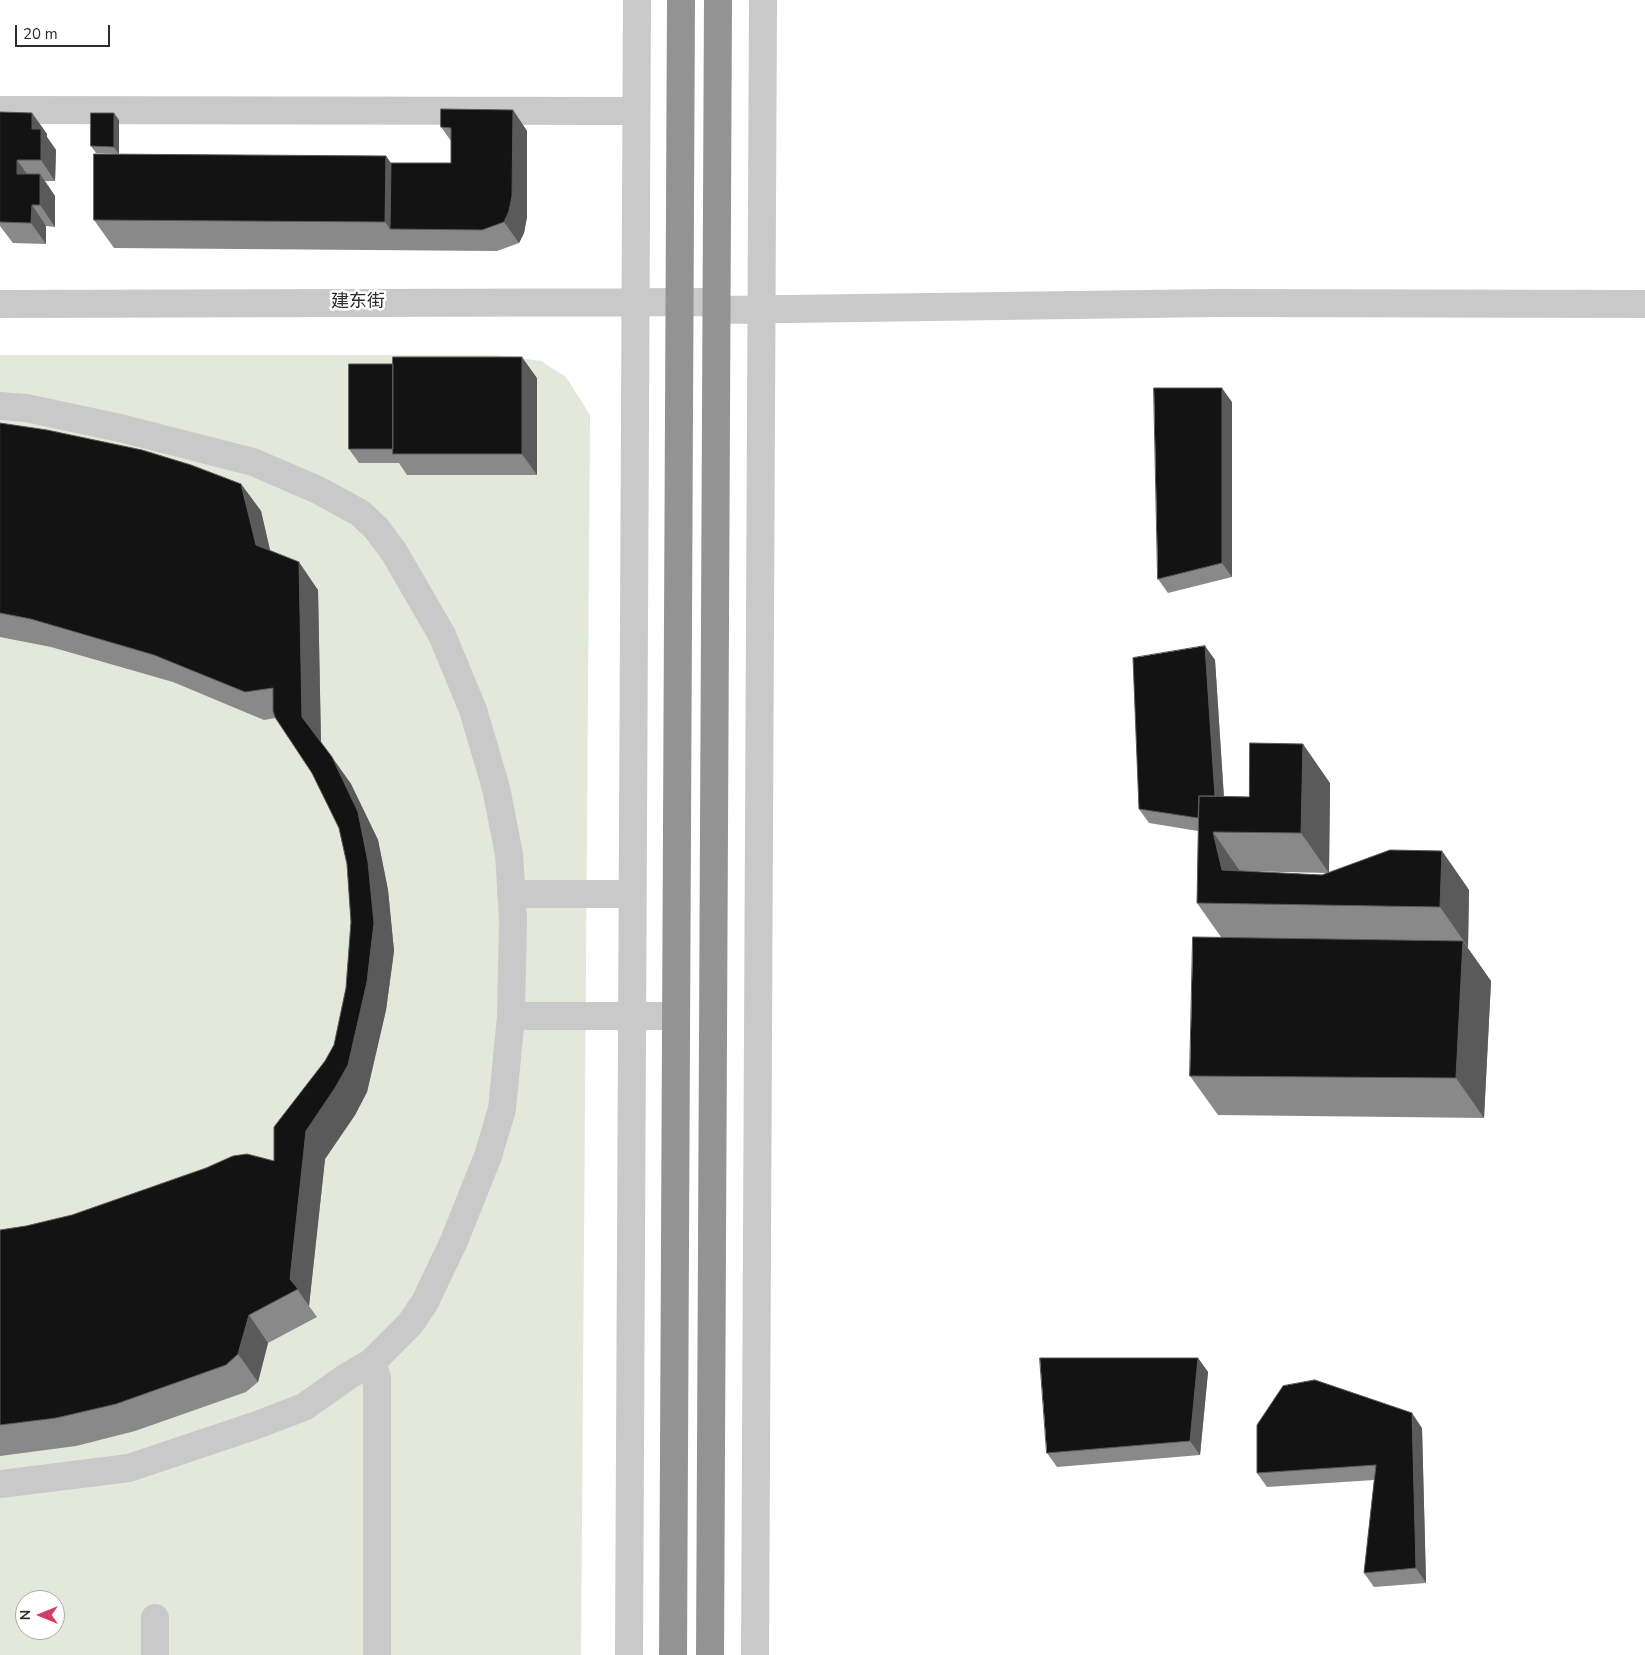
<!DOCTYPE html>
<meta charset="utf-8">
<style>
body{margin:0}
#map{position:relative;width:1645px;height:1655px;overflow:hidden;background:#fff;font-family:"Nunito Sans",sans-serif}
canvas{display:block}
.north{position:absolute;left:15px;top:1590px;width:50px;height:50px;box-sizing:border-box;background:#fff;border:1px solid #ababab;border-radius:50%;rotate:270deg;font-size:14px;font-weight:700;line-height:20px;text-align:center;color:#2c2c2c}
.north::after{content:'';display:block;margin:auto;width:18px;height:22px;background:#d33d65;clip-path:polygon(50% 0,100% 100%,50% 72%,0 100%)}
.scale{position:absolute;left:15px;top:25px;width:95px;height:22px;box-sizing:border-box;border:2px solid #2c2c2c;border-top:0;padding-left:6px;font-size:15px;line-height:18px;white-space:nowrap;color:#2c2c2c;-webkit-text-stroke:4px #fff;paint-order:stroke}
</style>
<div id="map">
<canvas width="1645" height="1655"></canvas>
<div class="north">N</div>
<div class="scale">20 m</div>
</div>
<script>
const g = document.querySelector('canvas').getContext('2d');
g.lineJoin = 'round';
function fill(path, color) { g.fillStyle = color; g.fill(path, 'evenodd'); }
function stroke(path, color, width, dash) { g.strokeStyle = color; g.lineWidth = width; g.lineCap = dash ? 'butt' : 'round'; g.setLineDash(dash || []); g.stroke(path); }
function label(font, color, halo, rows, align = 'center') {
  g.font = font + ' "Nunito Sans","Noto Sans SC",sans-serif'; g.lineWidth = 5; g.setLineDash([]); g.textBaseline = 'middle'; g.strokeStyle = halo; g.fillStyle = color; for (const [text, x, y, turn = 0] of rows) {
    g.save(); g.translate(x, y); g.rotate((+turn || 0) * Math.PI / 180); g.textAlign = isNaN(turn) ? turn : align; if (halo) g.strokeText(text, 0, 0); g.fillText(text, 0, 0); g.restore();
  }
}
fill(new Path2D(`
 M0,355H495L541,361L566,377L590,415L581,1655H0ZM25,1600H55V1630H25Z`), '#e4e8da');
stroke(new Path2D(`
 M0,110L636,111
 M0,304L716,302
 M716,310L1217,303L1645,304
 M0,406L26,408L120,428L253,462L318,490L360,513L376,528L394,552L442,635L473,710L496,788L509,854L513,919L511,1016L502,1109L488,1156L454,1241L425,1302L410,1324L372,1362L348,1376L304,1407L254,1426L129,1468L0,1484
 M511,894H632
 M511,1016H675
 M372,1362L377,1378V1655
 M155,1618V1655
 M629,1655L637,0
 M755,1655L763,0`), '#c9c9c9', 28);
stroke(new Path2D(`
 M673,1655L681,0
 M710,1655L718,0`), '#939393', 28);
fill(new Path2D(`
 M513,110L527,131V217L524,233L519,243L497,251L114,248L94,220L386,156L391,163H451V141L441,127Z
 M0,112L32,113L47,134V137L56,150L55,181H45L55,196V227L46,226V244L13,243L0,226Z
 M119,120V154L96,153L91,146Z
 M537,378V475H407L399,463H359L349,449Z
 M1232,402V577L1168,593L1158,579Z
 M0,423L241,484L261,511L270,550L318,590L321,743L351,784L378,840L388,890L394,951L386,1010L367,1092L355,1115L325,1159L309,1306L317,1317L268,1343L258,1382L246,1392L135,1431L76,1446L0,1456V1230L26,1226L72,1215L274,1161L334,1045L346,988L351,922L347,864L339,828L312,773L275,718L264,720L173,682L51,647L0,637Z
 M1205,646L1215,660L1224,796L1249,797L1330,783L1329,873L1442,851L1469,890L1468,947H1467L1491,981L1484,1118L1218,1115L1190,1076L1221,937L1197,903L1198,831L1149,823L1139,809ZM1240,871L1328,873L1322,875Z
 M1198,1358L1208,1372L1200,1455L1057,1467L1047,1453Z
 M1422,1428L1426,1583L1374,1587L1364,1573L1374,1480L1267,1487L1257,1473Z`), '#898989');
fill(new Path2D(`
 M513,110L527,131V217L524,233L519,243L504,222Z
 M32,113L47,134V137L56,150L55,181L41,160L32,129Z
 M114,113L119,120V154L114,147Z
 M386,156L405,184L390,229L385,222Z
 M17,160L32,181L17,174Z
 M40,174L55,196V227L40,205Z
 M32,205L46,226V244L31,223Z
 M522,357L537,378V475L522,454Z
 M1222,388L1232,402V577L1222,563Z
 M241,484L261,511L275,572L256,545Z
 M299,562L318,590L321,744L302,717Z
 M1205,646L1215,660L1226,832L1217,821Z
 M1303,744L1330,783L1329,873L1301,833Z
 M332,757L351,784L378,840L388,890L394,951L386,1010L367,1092L355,1115L325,1159L309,1306L290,1279L306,1131L367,982Z
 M1213,832L1240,871L1222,870Z
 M1442,851L1469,890L1468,947L1440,907Z
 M1463,941L1491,981L1484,1118L1456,1078Z
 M249,1315L268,1343L258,1382L238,1354Z
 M1198,1358L1208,1372L1200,1455L1190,1441Z
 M1412,1413L1422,1428L1426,1583L1416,1568Z`), '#5a5a5a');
const building = new Path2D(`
 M441,109L513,110L512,196L509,211L504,222L482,230L390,229L391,163H451V128L441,127Z
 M0,112L32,113V129H41V160H17V174H40V205H32L31,223L0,222Z
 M91,113H114V147L91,146Z
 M94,154L386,156L385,222L94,220Z
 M393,357H522V454H393Z
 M349,364H393V449H349Z
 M1154,388H1222V563L1158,579Z
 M0,423L47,430L142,450L191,465L241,484L256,545L299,562L302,717L332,757L358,812L368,862L374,923L367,982L348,1065L335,1088L306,1131L290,1279L298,1289L249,1315L238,1354L226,1365L116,1404L56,1418L0,1425V1230L26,1226L72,1215L206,1168L233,1156L247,1154L274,1161V1127L325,1061L334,1045L346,988L351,922L347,864L339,828L312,773L275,717L273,711V688L245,692L154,655L31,619L0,613Z
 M1205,646L1215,796H1199L1198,818L1139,809L1133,658Z
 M1250,743L1303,744L1301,833L1213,832L1222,870L1322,875L1390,850L1442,851L1440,907L1197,903L1199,796L1249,797Z
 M1193,937L1463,941L1456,1078L1190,1076Z
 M1040,1358H1198L1190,1441L1047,1453Z
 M1315,1380L1412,1413L1416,1568L1364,1573L1376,1465L1257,1473V1425L1283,1386Z`);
fill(building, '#131313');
stroke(building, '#5a5a5a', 1);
label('18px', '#2c2c2c', '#fff', [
 ["建东街",358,303]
]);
</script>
